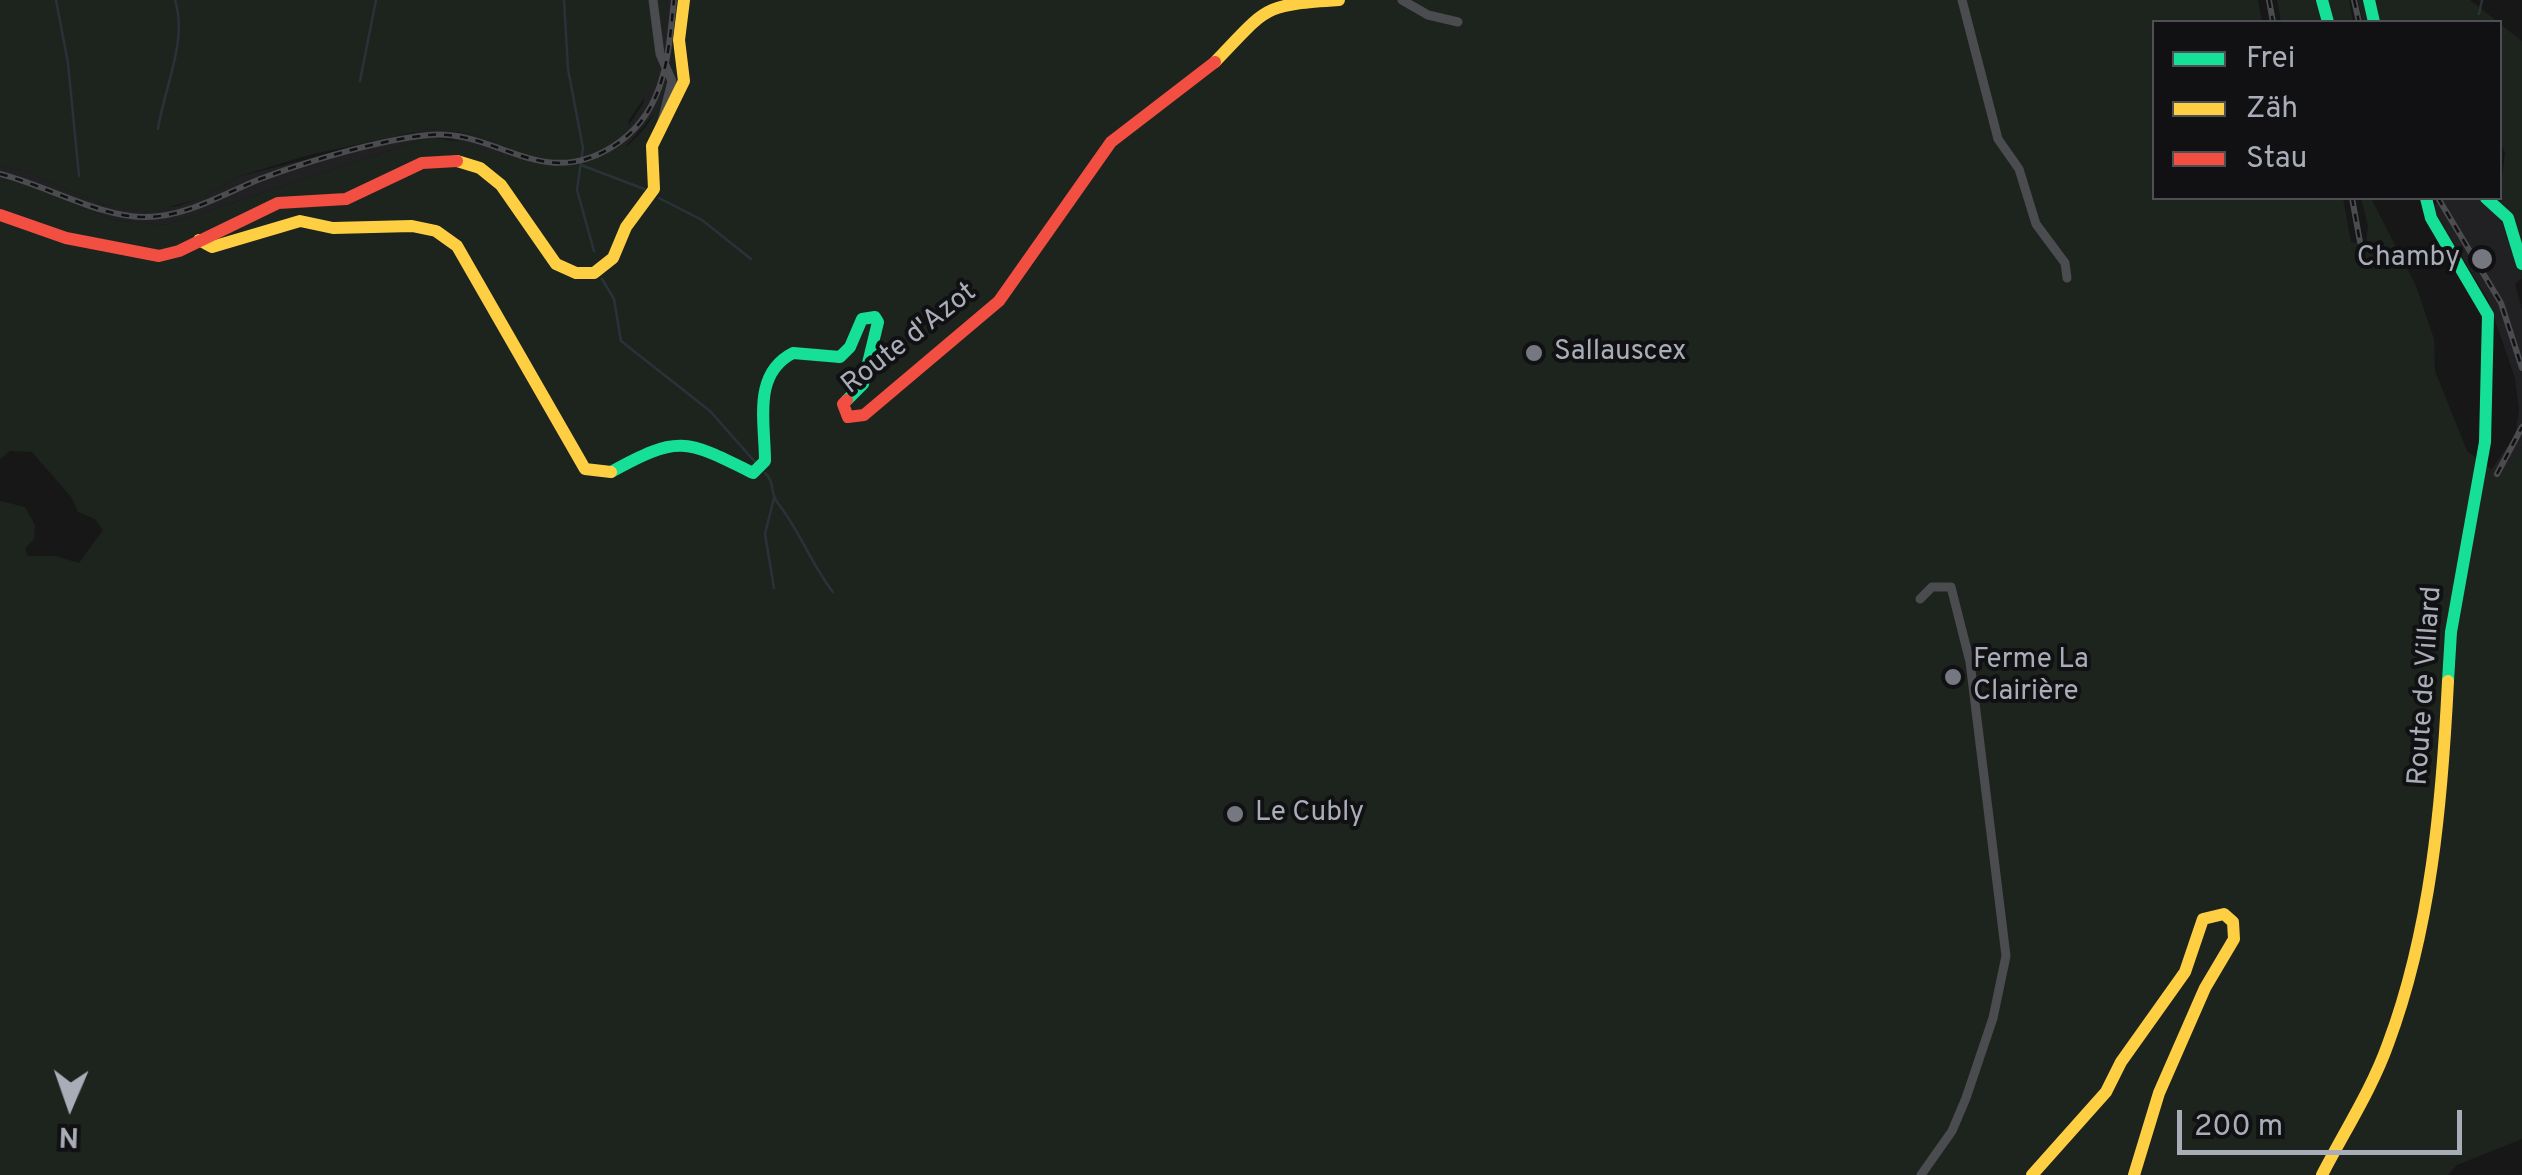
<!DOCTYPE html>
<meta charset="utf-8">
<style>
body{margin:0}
#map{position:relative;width:2522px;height:1175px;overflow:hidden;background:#171717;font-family:Overpass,sans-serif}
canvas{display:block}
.legend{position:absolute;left:2152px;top:20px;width:350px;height:180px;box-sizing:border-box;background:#111113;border:2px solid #4d4f55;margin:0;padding:12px 18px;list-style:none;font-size:30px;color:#a8adb8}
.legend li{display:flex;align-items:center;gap:20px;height:50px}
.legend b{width:50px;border:2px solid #4d4f55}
.north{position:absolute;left:20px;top:1055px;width:100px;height:100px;-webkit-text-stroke:8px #111113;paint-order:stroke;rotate:182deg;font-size:28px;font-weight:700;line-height:40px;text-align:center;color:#a8adb8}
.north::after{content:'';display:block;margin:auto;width:35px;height:45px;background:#a8adb8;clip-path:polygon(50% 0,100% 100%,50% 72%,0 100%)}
.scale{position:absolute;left:2177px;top:1110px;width:285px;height:45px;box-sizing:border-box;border:5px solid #a8adb8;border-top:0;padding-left:12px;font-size:30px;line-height:35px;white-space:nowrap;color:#a8adb8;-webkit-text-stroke:8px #111113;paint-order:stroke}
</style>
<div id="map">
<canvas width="2522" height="1175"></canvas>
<ul class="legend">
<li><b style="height:12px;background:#16e098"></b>Frei</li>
<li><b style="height:12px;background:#ffcf43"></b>Zäh</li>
<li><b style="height:12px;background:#f24e42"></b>Stau</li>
</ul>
<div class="north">N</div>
<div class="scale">200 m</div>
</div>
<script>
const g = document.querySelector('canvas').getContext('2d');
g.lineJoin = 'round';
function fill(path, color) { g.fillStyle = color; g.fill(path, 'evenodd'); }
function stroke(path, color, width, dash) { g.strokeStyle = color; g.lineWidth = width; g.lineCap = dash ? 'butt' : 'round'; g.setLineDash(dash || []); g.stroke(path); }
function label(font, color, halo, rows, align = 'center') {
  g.font = font + ' Overpass,sans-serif'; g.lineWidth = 8; g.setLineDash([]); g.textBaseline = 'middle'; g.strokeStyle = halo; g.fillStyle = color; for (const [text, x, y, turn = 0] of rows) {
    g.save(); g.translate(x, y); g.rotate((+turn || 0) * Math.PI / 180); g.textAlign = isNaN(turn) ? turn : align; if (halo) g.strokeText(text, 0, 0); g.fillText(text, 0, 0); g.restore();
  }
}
fill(new Path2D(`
 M667,0H680L668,85L659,108L625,147L624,132L643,104Z
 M429,129L472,134L511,147L508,160L451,139L431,137L165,225L113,220L20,182L0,180V166L24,171L105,205L174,207L199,199L240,176Z
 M2440,198H2477L2498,212L2522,278L2515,284L2522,310V447L2500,477L2491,470L2515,436L2519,410L2515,378L2488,300L2436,214L2434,206Z`), '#212123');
fill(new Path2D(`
 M0,0H667L656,80L629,120L626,147C673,110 671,54 680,0H2258L2262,22H2154V198H2343L2351,242L2366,244L2368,226L2361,198H2371L2416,286L2434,339L2435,371L2467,451L2500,476L2522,447V1139L2457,1165L2448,1175H0V501L25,507L35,525L34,539L25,549L28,556H55L79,563L103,530L95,519L78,512L72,498L32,452L10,451L0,459V180L20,182L113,220L165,225L431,137L471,144L508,159L511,148L472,134L429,129L309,155L240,176L199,199L149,212L105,205L24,171L0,166Z
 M2277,0H2349L2353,22H2281Z
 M2358,0H2470L2498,22H2363Z
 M2500,24L2522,41V278L2498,212L2505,152L2500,144Z`), '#1d241e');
stroke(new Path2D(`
 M56,0L68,63L79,176
 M564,0L568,69L583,148L577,190L594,251
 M2479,14L2482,0
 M360,81L376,0
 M158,129C164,88 188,41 175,0
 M581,165L644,189
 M659,198L702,220L751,259
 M602,279L614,299L621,341L710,411L756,463
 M765,473C775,482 770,492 777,502C799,529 811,564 833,592
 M774,498L765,534L774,588`), '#2a3239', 2.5);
stroke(new Path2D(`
 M653,0L660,54L672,81L662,121
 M1402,0L1428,15L1458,22
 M1962,0L1998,139L2019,169L2036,224L2065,263L2067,278
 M1920,599L1932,587H1951L1970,662L2006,956L1993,1018L1966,1098L1952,1131L1921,1175`), '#4b4c50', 9);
stroke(new Path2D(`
 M2322,0L2328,22
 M2369,0L2374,22
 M2426,198L2431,218L2488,315L2485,442L2451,632L2448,681
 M2486,198L2508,218L2522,264
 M611,472C678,435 685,439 753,473L765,461C765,422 752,374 793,353L840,357L850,347L862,319L875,317L878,322L863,384L847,400`), '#16e098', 12);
stroke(new Path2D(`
 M1215,62C1268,7 1261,5 1339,0
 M457,161L480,168L501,185L556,264L576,273H594L613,258L626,227L654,189L652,146L684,81L679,40L684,0
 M199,240L212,247L300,221L333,228L412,226L436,231L457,246L585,469L611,472
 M2032,1175L2106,1092L2121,1062L2185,972L2203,919L2224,914L2233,922L2234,939L2205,988L2159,1093L2134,1175
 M2322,1175C2344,1132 2372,1089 2388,1044C2431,929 2442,802 2448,681`), '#ffcf43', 12);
stroke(new Path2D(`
 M0,215L66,238L159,256L179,251L278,203L346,199L422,163L457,161
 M847,400L843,404L848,417L864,415L999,301L1111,142L1215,62`), '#f24e42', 12);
const rail = new Path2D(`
 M2269,0L2273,22
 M2354,0L2359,22
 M0,174C45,185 102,218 145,217C186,217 223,194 260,179C308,161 378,140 429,135C497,129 541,191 612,147C666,114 668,56 674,0
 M2352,198L2360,242
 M2438,198L2501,303L2522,368
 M2497,474L2522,427`);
stroke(rail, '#4b4c4f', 6);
stroke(rail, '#111113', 2.5, [8]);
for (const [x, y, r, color] of [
 [2482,259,12,"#757880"],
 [1534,353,10,"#757880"],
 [1953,677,10,"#757880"],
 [1235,814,10,"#757880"]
]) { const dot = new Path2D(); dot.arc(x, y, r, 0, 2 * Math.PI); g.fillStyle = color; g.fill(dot); stroke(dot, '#111113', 4); }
label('28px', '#a8adb8', '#111113', [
 ["Chamby",2460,259,"right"],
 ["Sallauscex",1554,353],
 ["Ferme La",1973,661],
 ["Clairière",1973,693],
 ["Le Cubly",1255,814]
], 'left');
label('28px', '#a8adb8', '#111113', [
 ["Route d'Azot",910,340,-38],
 ["Route de Villard",2427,686,-86]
]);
</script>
